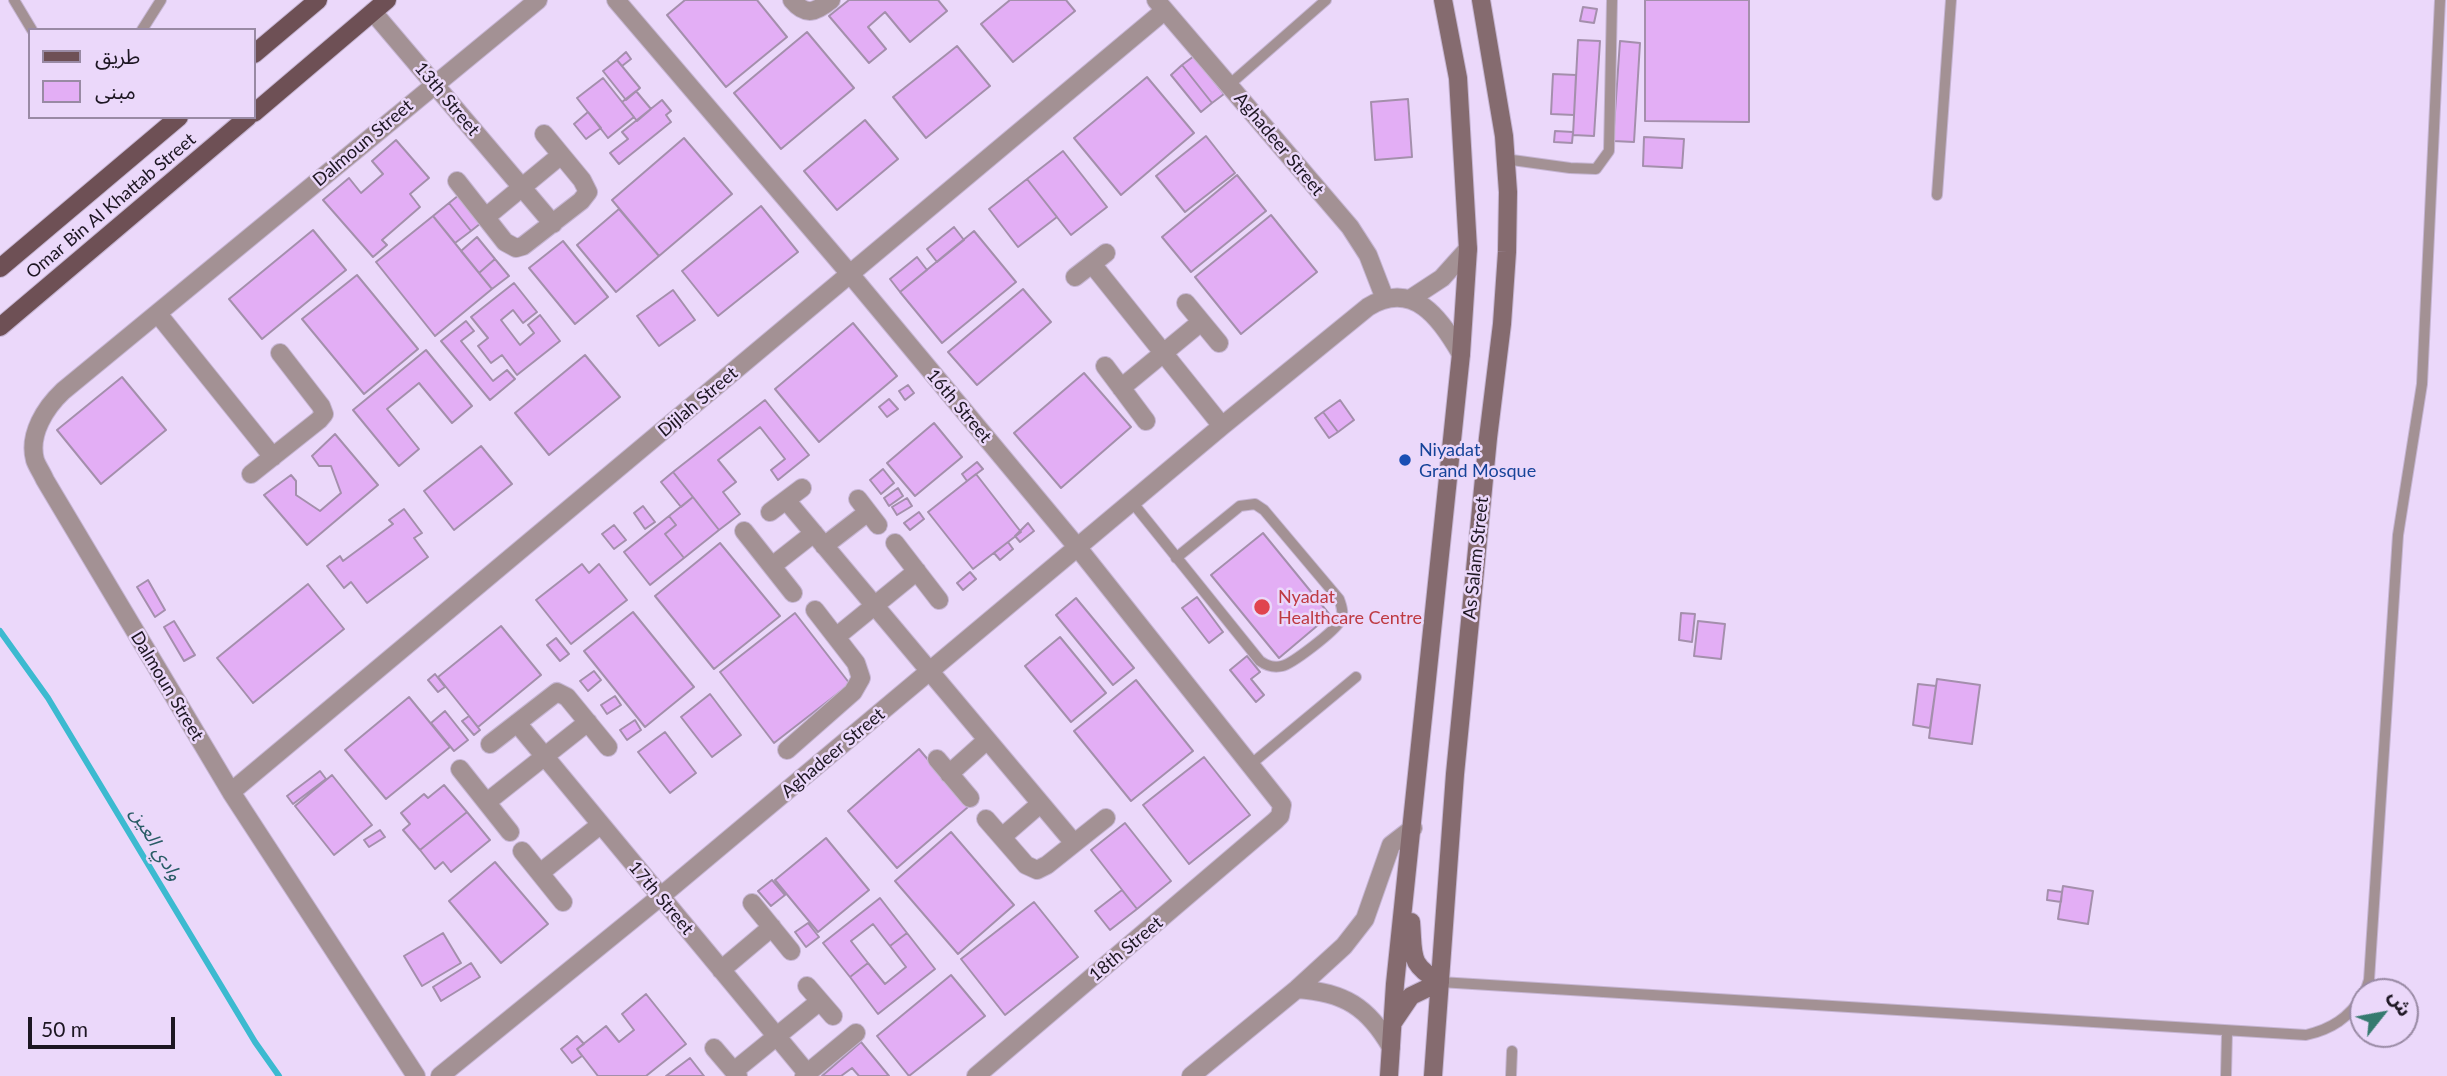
<!DOCTYPE html>
<meta charset="utf-8">
<style>
body{margin:0}
#map{position:relative;width:2447px;height:1076px;overflow:hidden;background:#ebd8fa;font-family:Lato,"Noto Sans Arabic",sans-serif}
canvas{display:block}
.legend{position:absolute;left:28px;top:28px;width:228px;height:91px;box-sizing:border-box;background:#ebd8fa;border:2px solid #998aa4;margin:0;padding:9px 12px;list-style:none;font-size:21px;color:#1d1622}
.legend li{display:flex;align-items:center;gap:14px;height:35px}
.legend b{width:35px;border:2px solid #998aa4}
.north{position:absolute;left:2349px;top:978px;width:70px;height:70px;box-sizing:border-box;background:#ebd8fa;border:2px solid #998aa4;border-radius:50%;rotate:59deg;font-size:19px;font-weight:700;line-height:28px;text-align:center;color:#1d1622}
.north::after{content:'';display:block;margin:auto;width:24px;height:32px;background:#357a6f;clip-path:polygon(50% 0,100% 100%,50% 72%,0 100%)}
.scale{position:absolute;left:28px;top:1017px;width:147px;height:32px;box-sizing:border-box;border:4px solid #1d1622;border-top:0;padding-left:9px;font-size:21px;line-height:24px;white-space:nowrap;color:#1d1622;-webkit-text-stroke:5px #ebd8fa;paint-order:stroke}
</style>
<div id="map">
<canvas width="2447" height="1076"></canvas>
<ul class="legend">
<li><b style="height:9px;background:#6e5055"></b>طريق</li>
<li><b style="height:19px;background:#e3aef5"></b>مبنى</li>
</ul>
<div class="north">ش</div>
<div class="scale">50 m</div>
</div>
<script>
const g = document.querySelector('canvas').getContext('2d');
g.lineJoin = 'round';
function stroke(path, color, width, dash) { g.strokeStyle = color; g.lineWidth = width; g.lineCap = dash ? 'butt' : 'round'; g.setLineDash(dash || []); g.stroke(path); }
function fill(path, color) { g.fillStyle = color; g.fill(path, 'evenodd'); }
function label(font, color, halo, rows, align = 'center') {
  g.font = font + ' Lato,"Noto Sans Arabic",sans-serif'; g.lineWidth = 5; g.setLineDash([]); g.textBaseline = 'middle'; g.strokeStyle = halo; g.fillStyle = color; for (const [text, x, y, turn = 0] of rows) {
    g.save(); g.translate(x, y); g.rotate((+turn || 0) * Math.PI / 180); g.textAlign = isNaN(turn) ? turn : align; if (halo) g.strokeText(text, 0, 0); g.fillText(text, 0, 0); g.restore();
  }
}
stroke(new Path2D(`
 M0,631L48,698L255,1042L279,1076`), '#3cbad0', 6);
const building = new Path2D(`
 M685,0H757L787,37L726,87L667,15Z
 M849,0H938L947,11L910,42L885,12L868,27L886,49L869,63L829,16Z
 M1010,0H1066L1075,11L1013,62L981,24Z
 M1645,0H1749V122L1645,121Z
 M1583,7L1597,9L1594,23L1580,21Z
 M807,32L854,88L781,149L734,93Z
 M1578,40L1600,41L1594,136L1573,135Z
 M1620,41L1640,43L1634,142L1613,141Z
 M957,46L990,86L926,138L893,97Z
 M626,52L631,59L622,66L617,60Z
 M1194,56L1224,94L1212,103L1182,65Z
 M617,60L640,88L626,100L603,71Z
 M1182,65L1212,103L1201,112L1171,75Z
 M1553,74L1576,75L1574,115L1551,114Z
 M1147,77L1194,133L1121,195L1074,138Z
 M603,78L634,117L608,138L577,98Z
 M636,91L651,109L637,121L622,102Z
 M1408,99L1412,157L1375,160L1371,102Z
 M662,100L671,111L666,115L671,122L619,164L610,153L628,139L622,132Z
 M588,112L601,128L586,139L574,124Z
 M865,120L898,159L837,210L804,171Z
 M1555,131L1573,132L1572,143L1554,142Z
 M1206,136L1235,173L1185,212L1156,176Z
 M1644,137L1684,139L1682,168L1643,166Z
 M684,138L732,194L659,256L612,200Z
 M396,140L429,178L410,194L420,207L382,240L387,245L373,257L323,200L349,178L361,193L383,174L372,161Z
 M1063,151L1107,207L1071,235L1027,179Z
 M1237,175L1266,211L1191,272L1162,237Z
 M1027,179L1057,217L1018,247L989,209Z
 M464,191L486,219L471,231L449,203Z
 M449,203L471,231L455,243L433,216Z
 M761,206L798,252L718,316L682,271Z
 M619,209L659,256L616,292L577,245Z
 M1271,215L1317,272L1241,334L1195,277Z
 M433,216L492,289L435,336L376,262Z
 M954,227L964,240L937,262L927,249Z
 M313,230L346,270L262,339L229,299Z
 M974,231L1016,282L942,343L900,292Z
 M477,237L495,259L479,273L461,251Z
 M563,241L608,297L575,324L529,268Z
 M917,257L927,270L900,292L890,279Z
 M495,259L509,276L492,289L479,273Z
 M357,275L418,349L364,394L302,319Z
 M514,283L537,312L523,323L513,310L501,320L520,345L534,333L528,325L540,315L560,341L517,375L502,355L491,363L478,346L488,338L471,317Z
 M1023,289L1051,322L977,385L948,352Z
 M673,290L695,320L659,346L637,316Z
 M466,321L474,331L461,341L493,381L507,370L515,379L490,400L441,341Z
 M853,323L897,376L819,442L775,389Z
 M426,350L472,406L452,423L419,383L387,409L419,449L399,466L353,410Z
 M585,355L620,397L549,455L515,413Z
 M1084,373L1131,427L1061,488L1014,433Z
 M122,377L166,430L101,484L57,430Z
 M908,385L914,393L905,400L899,391Z
 M889,399L898,409L887,417L879,407Z
 M765,400L809,455L778,480L771,470L785,459L760,427L718,460L736,482L723,492L740,514L719,530L673,472Z
 M1340,400L1354,420L1338,432L1323,412Z
 M1323,412L1338,432L1329,438L1315,418Z
 M934,423L962,457L915,496L887,463Z
 M335,434L378,485L307,545L264,495L291,475L296,481V495L320,511L341,493L331,466H319L312,456Z
 M481,446L512,484L454,530L424,491Z
 M977,462L983,469L967,481L962,474Z
 M883,469L894,483L881,494L870,480Z
 M673,472L693,497L681,507L661,482Z
 M976,474L1021,532L973,569L928,512Z
 M898,488L903,496L889,506L884,498Z
 M693,497L719,530L684,558L665,534L676,525L669,516Z
 M907,498L912,506L897,515L892,507Z
 M643,506L655,522L645,529L634,513Z
 M404,509L422,533L414,538L428,557L367,603L351,582L344,588L327,566L340,556L343,561L393,524L389,520Z
 M919,512L924,519L910,530L904,523Z
 M669,516L676,525L665,534L684,558L650,585L624,552Z
 M1028,523L1034,531L1020,542L1015,536Z
 M614,525L626,540L614,549L602,534Z
 M1263,533L1330,615L1279,658L1211,575Z
 M1008,542L1013,549L1000,560L994,553Z
 M720,543L780,616L714,669L655,596Z
 M582,564L589,573L599,564L627,600L571,644L536,600Z
 M970,572L976,579L963,590L957,583Z
 M148,580L165,610L155,617L137,587Z
 M308,584L344,629L253,703L217,658Z
 M1197,597L1223,632L1209,643L1182,608Z
 M1076,598L1134,668L1113,685L1056,615Z
 M633,612L694,687L645,727L584,651Z
 M795,613L850,684L774,743L720,672Z
 M1681,613L1695,614L1692,642L1679,640Z
 M174,621L195,655L184,661L164,627Z
 M1698,621L1725,624L1721,659L1694,656Z
 M501,626L541,675L478,727L438,677Z
 M1060,637L1106,693L1071,722L1025,666Z
 M556,638L569,654L560,661L547,645Z
 M1247,656L1260,672L1251,679L1264,695L1256,702L1230,670Z
 M594,671L601,680L588,691L580,681Z
 M435,674L445,687L438,692L428,680Z
 M1937,679L1980,685L1972,744L1929,738Z
 M1136,680L1193,751L1131,801L1074,731Z
 M1918,684L1936,686L1930,728L1913,725Z
 M710,694L741,735L712,757L681,717Z
 M615,696L621,705L607,714L601,705Z
 M409,697L450,747L386,799L345,750Z
 M445,711L468,740L454,751L431,723Z
 M469,716L480,730L474,735L462,721Z
 M635,720L641,730L627,740L620,730Z
 M665,732L696,773L670,793L638,752Z
 M919,749L968,807L897,868L848,811Z
 M1204,757L1250,815L1189,864L1143,805Z
 M320,771L326,779L293,804L287,796Z
 M332,775L372,825L334,855L295,806Z
 M444,785L467,812L420,850L403,830L410,824L401,813L424,794L428,798Z
 M467,812L490,840L451,872L443,862L435,869L420,850Z
 M1125,823L1171,881L1137,909L1091,850Z
 M380,830L385,837L369,847L364,840Z
 M951,832L1014,905L958,954L895,881Z
 M826,838L869,890L818,932L775,880Z
 M495,862L548,924L501,963L449,901Z
 M772,880L785,895L771,906L758,891Z
 M2063,886L2093,891L2088,924L2058,919Z
 M1122,890L1137,909L1110,930L1095,911Z
 M2048,890L2062,892L2061,902L2047,900Z
 M880,898L907,933L890,946L873,924L851,941L868,963L850,977L823,943Z
 M1034,902L1078,957L1005,1015L961,959Z
 M808,923L819,937L806,947L795,932Z
 M443,933L461,963L422,986L404,956Z
 M907,933L935,969L878,1014L850,977L868,963L885,984L906,967L890,946Z
 M471,963L480,977L441,1001L433,987Z
 M951,975L985,1016L909,1076L877,1036Z
 M646,994L686,1044L646,1076H598L577,1049L606,1026L619,1042L634,1030L622,1014Z
 M577,1036L584,1044L577,1049L582,1056L572,1063L561,1049Z
 M861,1042L889,1076H859L852,1068L841,1076H822Z
 M690,1058L704,1076H666Z`);
fill(building, '#e3aef5');
stroke(building, '#a48fac', 2);
const lane = new Path2D(`
 M14,0L32,30
 M142,30L161,0
 M1229,85L1326,0
 M1505,159L1570,168L1596,169L1609,151L1612,0
 M1937,195L1951,0
 M1132,502L1260,661C1267,666 1273,668 1282,666C1292,664 1335,631 1340,621C1344,614 1342,607 1339,599L1264,510L1255,504L1240,506L1176,558
 M1250,765L1356,677
 M1440,982L2306,1035C2332,1029 2348,1018 2363,996
 M2365,992L2369,980L2398,535L2422,384L2440,0
 M1511,1076L1512,1051
 M2226,1076L2227,1032`);
const street = new Path2D(`
 M616,0L850,274L1078,548L1282,805L1280,816L1275,821L976,1076
 M792,0C806,17 816,12 831,0
 M1156,0L1350,227L1368,255L1385,299
 M373,12L553,224
 M457,181L505,242L516,248L523,246L581,201L588,192L582,180L544,134
 M486,217L561,155
 M1092,264L1222,426
 M1075,277L1106,253
 M1410,299L1442,278L1468,249
 M1186,303L1219,343
 M158,314L273,457
 M1105,366L1146,421
 M1121,388L1201,322
 M251,474L319,420L324,414L321,406L280,353
 M858,499L878,525
 M786,500L1074,843
 M770,512L802,488
 M744,531L793,593
 M895,543L939,600
 M824,546L868,512
 M772,566L814,533
 M836,637L917,571
 M517,723L807,1073
 M490,744L557,692L567,697L608,747
 M787,750L853,692L861,678L856,663L815,610
 M937,759L970,798
 M460,769L510,832
 M949,774L987,740
 M231,792L1164,11
 M487,802L588,722
 M986,819L1026,865L1037,870L1047,865L1106,818
 M1002,837L1040,804
 M522,851L563,902
 M540,873L600,825
 M752,903L791,951
 M721,970L772,927
 M807,986L833,1016
 M1297,989C1344,992 1368,1007 1391,1047
 M714,1048L738,1076
 M734,1071L820,1001
 M416,1076L231,792L45,480C42,473 37,466 35,460C28,434 46,407 63,391L538,0
 M440,1076L660,897L1222,426L1368,307C1413,279 1441,319 1461,354
 M804,1076L856,1033
 M1191,1076L1297,989L1344,946L1365,919L1391,845L1413,828`);
const secondary = new Path2D(`
 M1411,922C1414,956 1408,964 1440,982
 M1394,1021L1411,996L1440,982
 M1389,1076L1395,984L1461,354L1468,249L1458,78L1443,0
 M1433,1076L1455,774L1488,438L1502,324L1507,252L1508,192L1504,136L1481,0`);
const primary = new Path2D(`
 M254,54L318,0
 M254,113L387,0
 M0,268L179,117
 M0,327L248,117`);
stroke(lane, '#c6b5d3', 12);
stroke(street, '#c6b5d3', 20);
stroke(secondary, '#c6b5d3', 20);
stroke(primary, '#c6b5d3', 20);
stroke(lane, '#a39194', 10);
stroke(street, '#a39194', 18);
stroke(secondary, '#856b6f', 18);
stroke(primary, '#6e5055', 18);
for (const [x, y, r, color] of [
 [1405,460,7,"#1a4fb4"],
 [1262,607,9,"#e0444e"]
]) { const dot = new Path2D(); dot.arc(x, y, r, 0, 2 * Math.PI); g.fillStyle = color; g.fill(dot); stroke(dot, '#ebd8fa', 2.5); }
label('18px', '#1d1622', '#ebd8fa', [
 ["13th Street",447,99,50],
 ["Dalmoun Street",363,143,-40],
 ["Aghadeer Street",1279,144,50],
 ["Omar Bin Al Khattab Street",111,206,-40],
 ["Dijlah Street",698,402,-40],
 ["16th Street",959,406,50],
 ["As Salam Street",1476,558,-84],
 ["Dalmoun Street",167,686,59],
 ["Aghadeer Street",833,753,-40],
 ["17th Street",661,898,50],
 ["18th Street",1126,949,-40]
]);
label('18px', '#164399', '#ebd8fa', [
 ["Niyadat",1419,450],
 ["Grand Mosque",1419,471]
], 'left');
label('18px', '#be3a42', '#ebd8fa', [
 ["Nyadat",1278,597],
 ["Healthcare Centre",1278,618]
], 'left');
label('italic 19px', '#285b65', '#ebd8fa', [
 ["وادي العين",156,844,59]
]);
</script>
